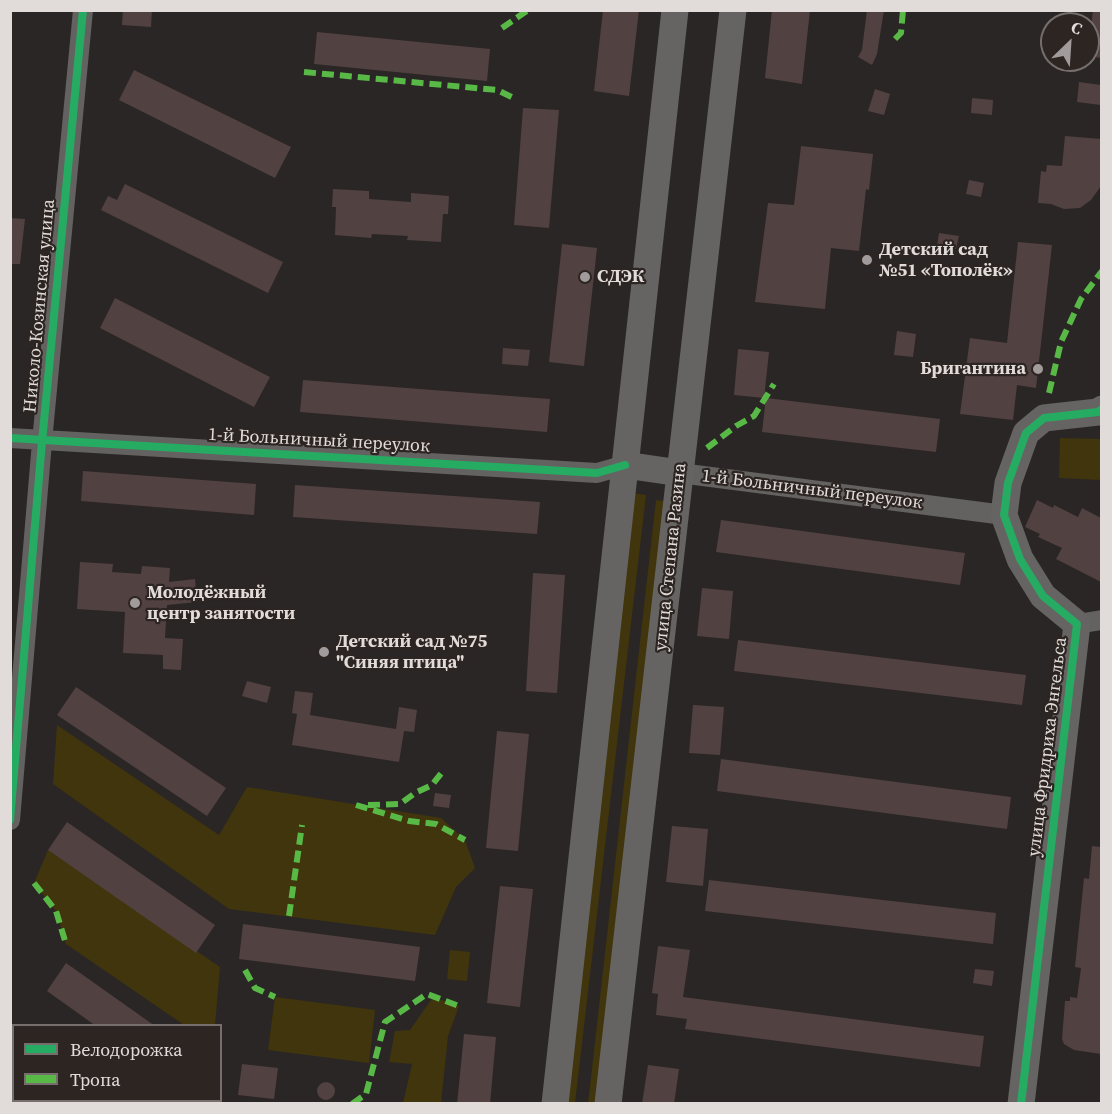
<!DOCTYPE html>
<meta charset="utf-8">
<style>
body{margin:0}
#map{position:relative;width:1112px;height:1114px;overflow:hidden;background:#2a2625;font-family:"Source Serif 4",serif}
canvas{display:block}
.frame{position:absolute;inset:0;border:12px solid #e1dcda;pointer-events:none}
.legend{position:absolute;left:12px;top:1024px;width:210px;height:78px;box-sizing:border-box;background:#2d2522;border:2px solid #756e6c;margin:0;padding:8px 10px;list-style:none;font-size:18px;color:#e1dcda}
.legend li{display:flex;align-items:center;gap:12px;height:30px}
.legend b{width:30px;border:2px solid #756e6c}
.north{position:absolute;left:1040px;top:12px;width:60px;height:60px;box-sizing:border-box;background:#2d2522;border:2px solid #756e6c;border-radius:50%;rotate:25deg;font-size:16px;font-weight:700;line-height:24px;text-align:center;color:#e1dcda}
.north::after{content:'';display:block;margin:auto;width:21px;height:27px;background:#a19c9b;clip-path:polygon(50% 0,100% 100%,50% 72%,0 100%)}
</style>
<div id="map">
<canvas width="1112" height="1114"></canvas>
<div class="frame"></div>
<ul class="legend">
<li><b style="height:8px;background:#26ab63"></b>Велодорожка</li>
<li><b style="height:8px;background:#58b947"></b>Тропа</li>
</ul>
<div class="north">С</div>
</div>
<script>
const g = document.querySelector('canvas').getContext('2d');
g.lineJoin = 'round';
function fill(path, color) { g.fillStyle = color; g.fill(path, 'evenodd'); }
function stroke(path, color, width, dash) { g.strokeStyle = color; g.lineWidth = width; g.lineCap = dash ? 'butt' : 'round'; g.setLineDash(dash || []); g.stroke(path); }
function label(font, color, halo, rows, align = 'center') {
  g.font = font + ' "Source Serif 4",serif'; g.lineWidth = 4.5; g.setLineDash([]); g.textBaseline = 'middle'; g.strokeStyle = halo; g.fillStyle = color; for (const [text, x, y, turn = 0] of rows) {
    g.save(); g.translate(x, y); g.rotate((+turn || 0) * Math.PI / 180); g.textAlign = isNaN(turn) ? turn : align; if (halo) g.strokeText(text, 0, 0); g.fillText(text, 0, 0); g.restore();
  }
}
fill(new Path2D(`
 M1060,438L1101,439V480L1059,478Z
 M632,493L646,495L575,1103L564,1104Z
 M656,500L671,502L602,1103L588,1104Z
 M57,725L219,835L247,787L441,818L465,840L475,868L456,887L435,935L229,909L53,784Z
 M48,850L220,967L215,1025H184L66,944L56,911L34,883Z
 M450,950L470,952L467,981L447,979Z
 M275,997L375,1010L369,1063L268,1050Z
 M433,997L459,1006L448,1036L441,1103H403L412,1064L389,1062L395,1031L410,1030Z`), '#40350c');
fill(new Path2D(`
 M123,10H152L151,27L122,25Z
 M603,10H639L629,96L594,91Z
 M772,10H810L802,84L765,78Z
 M867,10H884L877,54L872,65L858,57L862,50Z
 M1093,10H1101V58L1088,56Z
 M317,32L490,49L487,81L314,64Z
 M134,70L291,147L275,178L119,100Z
 M1079,82L1101,85V105L1077,102Z
 M875,89L890,94L884,115L868,111Z
 M972,98L993,100L992,115L971,113Z
 M523,108L559,110L549,228L514,225Z
 M1065,136L1101,139V186L1091,200L1080,208L1064,209L1051,204L1038,203L1041,171L1046,172L1047,165L1062,166Z
 M801,146L873,154L869,190L866,189L859,251L831,248L825,309L755,302L768,203L794,205Z
 M969,180L984,183L981,197L966,194Z
 M125,184L283,262L268,293L101,210L108,196L117,200Z
 M333,189L369,191V199L411,202V193L449,196L448,214H443L441,242L407,240L408,236L372,234L371,238L335,235L336,207H332Z
 M10,218L25,219L20,264H10Z
 M939,233L959,236L956,249L937,246Z
 M1018,242L1052,245L1036,388L1017,385L1013,420L960,414L970,338L1007,343Z
 M562,244L597,248L584,366L549,362Z
 M115,298L270,377L254,407L100,328Z
 M897,331L916,334L913,357L894,355Z
 M503,348L530,350L528,366L502,364Z
 M738,349L769,352L764,398L734,395Z
 M303,380L550,399L547,432L300,412Z
 M766,398L940,419L936,452L762,432Z
 M83,471L256,484L254,515L81,501Z
 M295,485L540,502L537,534L293,517Z
 M1037,500L1053,508L1054,505L1078,517L1082,508L1101,518V582L1056,559L1062,548L1038,537L1040,534L1025,527Z
 M721,520L965,553L960,585L716,552Z
 M80,562L113,564L112,572L141,574L142,566L170,568L169,582L195,579L197,602L167,605L165,638L183,639L181,670L163,669V655L123,653L125,612L77,609Z
 M533,573L565,575L557,693L526,691Z
 M702,588L733,591L729,639L697,636Z
 M738,640L1026,675L1022,705L734,671Z
 M247,681L271,687L267,703L242,696Z
 M76,687L226,788L207,816L57,715Z
 M295,691L313,693L310,715L396,729L399,707L417,710L414,732L404,731L399,762L292,745L297,714L292,713Z
 M693,705L724,707L720,755L689,753Z
 M497,731L529,734L518,851L486,848Z
 M721,759L1011,797L1007,829L717,791Z
 M435,793L451,795L449,808L433,806Z
 M67,822L215,925L196,953L48,850Z
 M672,826L708,829L703,886L666,882Z
 M1092,846L1101,847V1054L1074,1050L1064,1044L1062,1039L1065,1001H1070V997L1077,998L1081,968L1075,967L1084,878L1089,879Z
 M709,880L996,913L993,944L705,911Z
 M500,886L533,889L520,1007L487,1003Z
 M243,924L420,947L415,981L239,959Z
 M658,946L690,950L683,997L984,1036L980,1067L685,1029L687,1019L656,1015L658,994L652,993Z
 M66,963L155,1026H96L47,991Z
 M975,969L994,971L992,986L973,983Z
 M464,1034L496,1037L490,1104H457Z
 M242,1064L278,1068L274,1099L238,1095Z
 M648,1065L679,1069L674,1104H642Z
 M317 1091a9 9 0 1 1 18 0a9 9 0 1 1-18 0Z`), '#524141');
stroke(new Path2D(`
 M10,438L597,473L625,465
 M680,473L1004,515
 M1077,624L1102,620
 M10,820L42,442L83,10`), '#636260', 20);
stroke(new Path2D(`
 M625,465L680,473
 M555,1104L675,10
 M608,1104L733,10
 M1021,1104L1077,624L1043,596L1020,559L1004,515L1008,483L1026,433L1044,418L1098,412L1102,409`), '#666462', 27);
stroke(new Path2D(`
 M502,28L528,10
 M895,39L901,33L903,10
 M304,72L497,90L516,99
 M1049,393L1061,342L1081,299L1102,271
 M707,448L736,426L754,416L774,384
 M356,805L409,821L436,824L465,840
 M368,805L400,804L415,793L432,785L443,771
 M34,883L56,911L66,944
 M289,916L302,825
 M245,970L255,988L275,997
 M352,1104L366,1094L385,1022L427,994L459,1006`), '#58b947', 6, [12, 6]);
stroke(new Path2D(`
 M10,438L597,473L625,465
 M10,820L42,442L83,10
 M1021,1104L1077,624L1043,596L1020,559L1004,515L1008,483L1026,433L1044,418L1098,412L1102,409`), '#26ab63', 8);
for (const [x, y, r, color] of [
 [867,260,6,"#a19c9b"],
 [585,277,6,"#a19c9b"],
 [1038,369,6,"#a19c9b"],
 [135,603,6,"#a19c9b"],
 [324,652,6,"#a19c9b"]
]) { const dot = new Path2D(); dot.arc(x, y, r, 0, 2 * Math.PI); g.fillStyle = color; g.fill(dot); stroke(dot, '#2d2522', 2); }
label('bold 18px', '#e1dcda', '#2d2522', [
 ["Детский сад",879,250],
 ["№51 «Тополёк»",879,271],
 ["СДЭК",597,277],
 ["Бригантина",1026,369,"right"],
 ["Молодёжный",147,593],
 ["центр занятости",147,614],
 ["Детский сад №75",336,642],
 ["\"Синяя птица\"",336,663]
], 'left');
label('18px', '#e1dcda', '#2d2522', [
 ["Николо-Козинская улица",40,306,-85],
 ["1-й Больничный переулок",319,441,3],
 ["1-й Больничный переулок",812,490,7],
 ["улица Степана Разина",671,557,-84],
 ["улица Фридриха Энгельса",1048,747,-83]
]);
</script>
